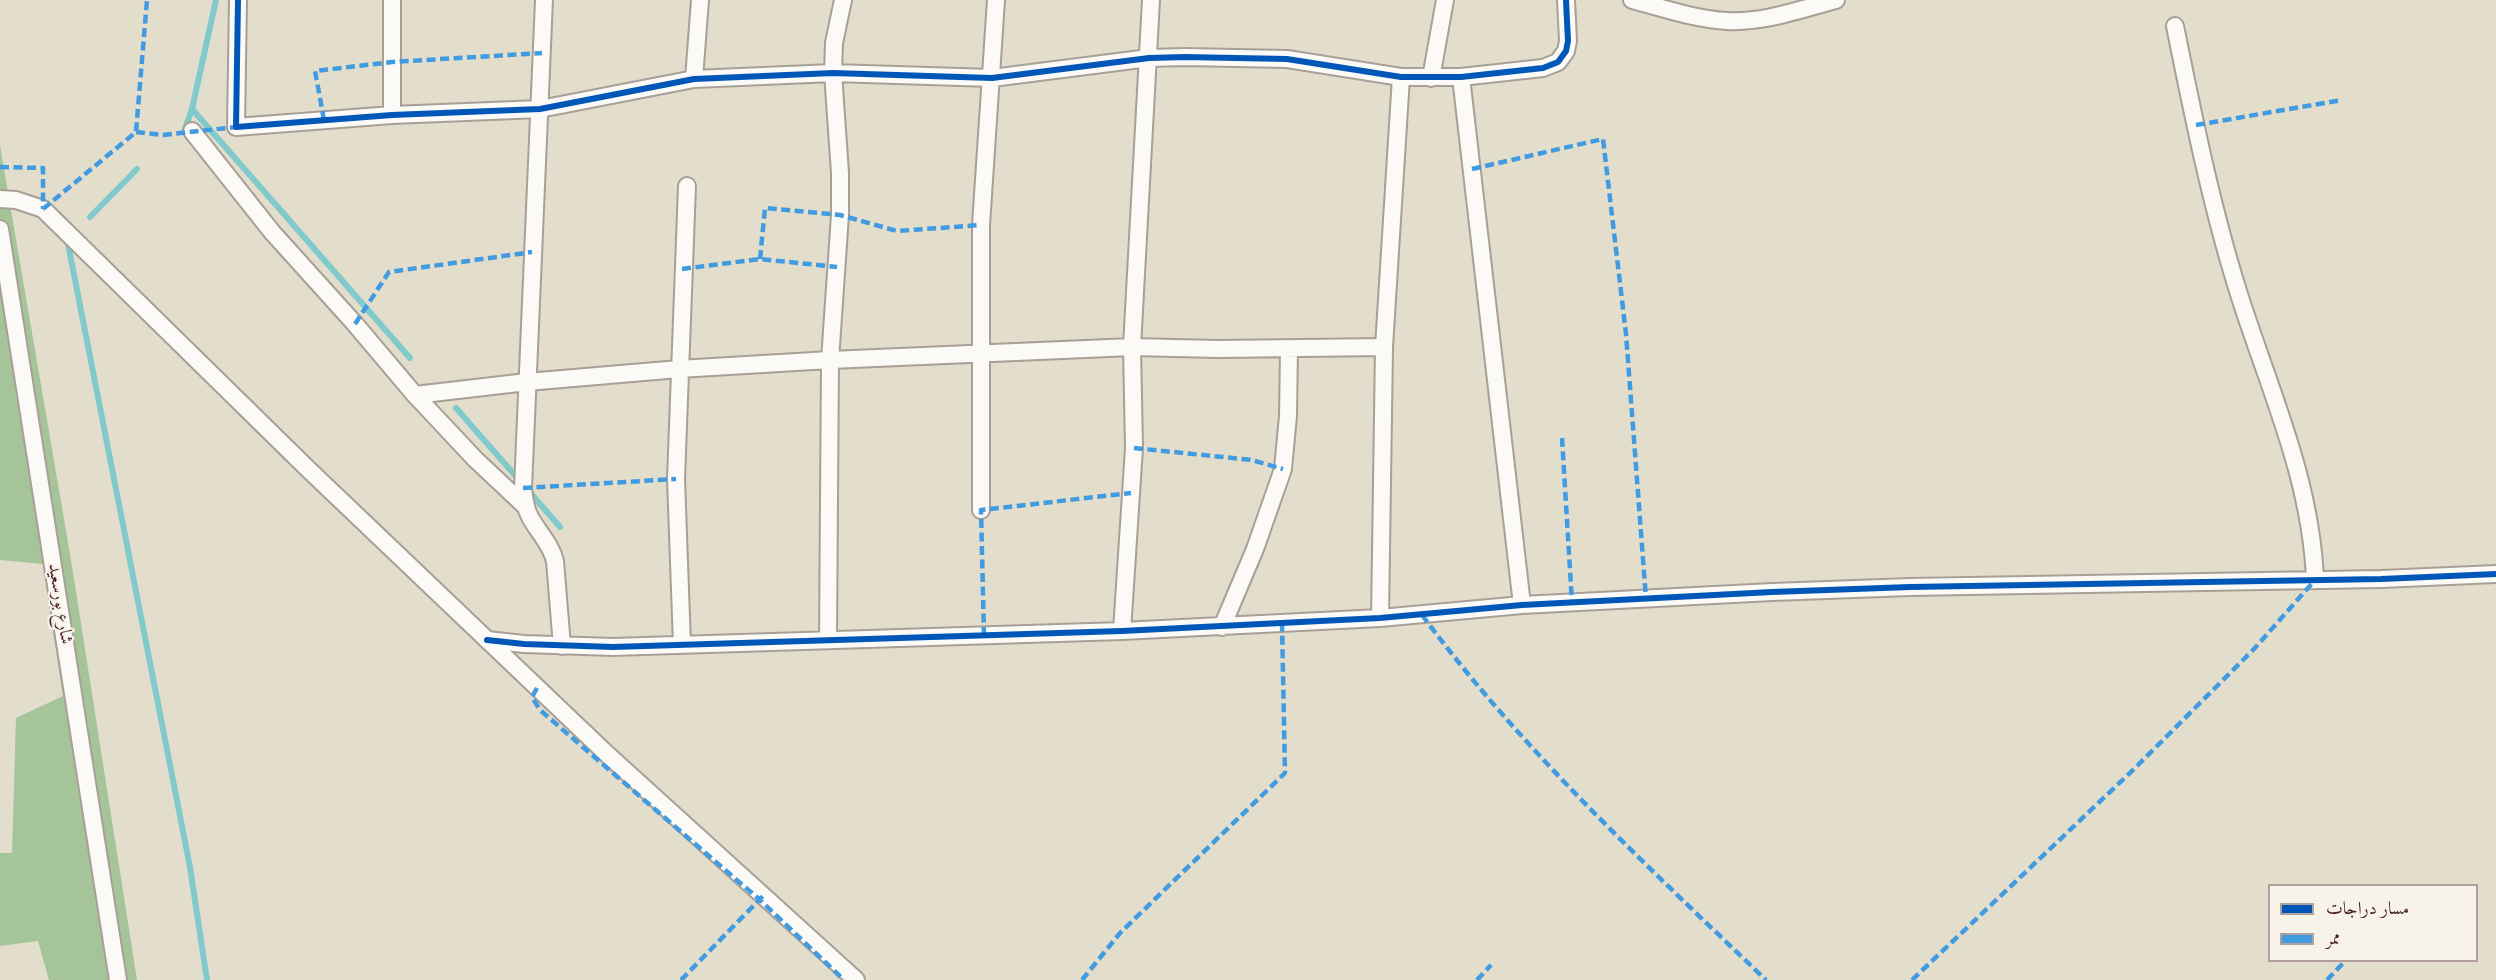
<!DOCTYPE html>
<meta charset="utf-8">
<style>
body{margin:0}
#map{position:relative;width:2496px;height:980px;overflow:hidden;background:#e3ddcc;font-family:"IM FELL English",Amiri,serif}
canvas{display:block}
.legend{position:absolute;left:2268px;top:884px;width:210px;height:78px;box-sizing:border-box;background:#f7f3e8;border:2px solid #b29e9c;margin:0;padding:8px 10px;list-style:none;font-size:18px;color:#4a1f2b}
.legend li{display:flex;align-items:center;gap:12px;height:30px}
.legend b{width:30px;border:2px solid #b29e9c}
</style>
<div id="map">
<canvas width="2496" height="980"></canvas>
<ul class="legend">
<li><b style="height:8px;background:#0057b8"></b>مسار دراجات</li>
<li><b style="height:8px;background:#409be1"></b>ممر</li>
</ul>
</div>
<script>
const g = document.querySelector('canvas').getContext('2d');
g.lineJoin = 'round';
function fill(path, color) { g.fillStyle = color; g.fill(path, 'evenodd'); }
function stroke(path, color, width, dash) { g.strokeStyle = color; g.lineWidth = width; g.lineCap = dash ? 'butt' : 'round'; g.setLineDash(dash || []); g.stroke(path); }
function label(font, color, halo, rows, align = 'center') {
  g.font = font + ' "IM FELL English",Amiri,serif'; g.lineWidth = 4.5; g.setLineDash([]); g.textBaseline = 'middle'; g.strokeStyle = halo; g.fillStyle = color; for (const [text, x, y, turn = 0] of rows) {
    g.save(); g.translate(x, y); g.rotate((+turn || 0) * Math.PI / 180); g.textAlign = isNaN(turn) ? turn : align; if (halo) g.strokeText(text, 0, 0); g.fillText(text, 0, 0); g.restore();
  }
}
fill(new Path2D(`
 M0,146L71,560L137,980H49L38,941L0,946V853H12L16,718L63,696L43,564L0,560Z`), '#a6c499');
stroke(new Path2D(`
 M192,109L410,358
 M184,132L192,109L216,0
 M90,217L137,169
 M68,244L190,867L207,980
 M456,408L520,481
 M527,489L560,527`), '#80cacc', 6);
const street = new Path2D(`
 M238,0L236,127L392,115L540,109L694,79L833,73L992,78L1149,58L1185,57L1287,59L1401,77H1461L1543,68L1558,62L1566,51L1568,41L1566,0
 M544,0L523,488C524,498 525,508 530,517C538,532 551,544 555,561L562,646
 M1632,0C1663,8 1694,19 1727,21C1764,23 1801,9 1836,0
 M2175,26C2193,115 2211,205 2238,291C2268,387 2311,477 2315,580
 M1461,77L1522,605
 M1431,78L1445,0
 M694,79L700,0
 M392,115V0
 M192,131L272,232L355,324L415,395L475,459L525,506
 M0,199L16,200L43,209L309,470L608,755L856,980
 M0,229L118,980
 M415,395L527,382L679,369L830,360L1132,347L1218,349L1384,347
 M981,510V225L996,0
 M1380,618L1384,347L1401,77
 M1222,627L1255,549L1283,469L1288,416L1289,349
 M1122,631L1134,448L1132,347L1151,0
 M828,639L830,360L840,215V173L833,73L834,43L843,0
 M487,640L524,644L613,647L1122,631L1380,618L1522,605L1772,592L1910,587L2381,579L2496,574
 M682,645L676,479L687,186`);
stroke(street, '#a89f97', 20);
stroke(street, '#fbfaf7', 16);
stroke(new Path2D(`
 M324,120L315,71L392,62L542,53
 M2196,125L2342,100
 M136,132L163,135L236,127
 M0,167L43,168V209
 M1472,169L1603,139L1626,334L1646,599
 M43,209L136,132L147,0
 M760,259L765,208L840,215L897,231L981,225
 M682,269L760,259L837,267
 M355,324L389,272L532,252
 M1562,438L1572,603
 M1134,448L1252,460L1283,469
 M523,488L676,479
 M1422,615C1522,750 1645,864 1766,980
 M984,636L981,510L1131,493
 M537,688L532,697L540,710L760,900L844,980
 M681,980L763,896
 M1082,980L1120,933L1285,773L1282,623
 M1477,980L1491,965
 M1912,980L2132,771L2254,649L2315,580
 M2327,980L2346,960`), '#409be1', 4.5, [9, 4.5]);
stroke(new Path2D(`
 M238,0L236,127L392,115L540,109L694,79L833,73L992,78L1149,58L1185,57L1287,59L1401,77H1461L1543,68L1558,62L1566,51L1568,41L1566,0
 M487,640L524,644L613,647L1122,631L1380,618L1522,605L1772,592L1910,587L2381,579L2496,574`), '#0057b8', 6);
label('18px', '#4a1f2b', '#f7f3e8', [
 ["شارع بورسعيد",59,604,81]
]);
</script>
